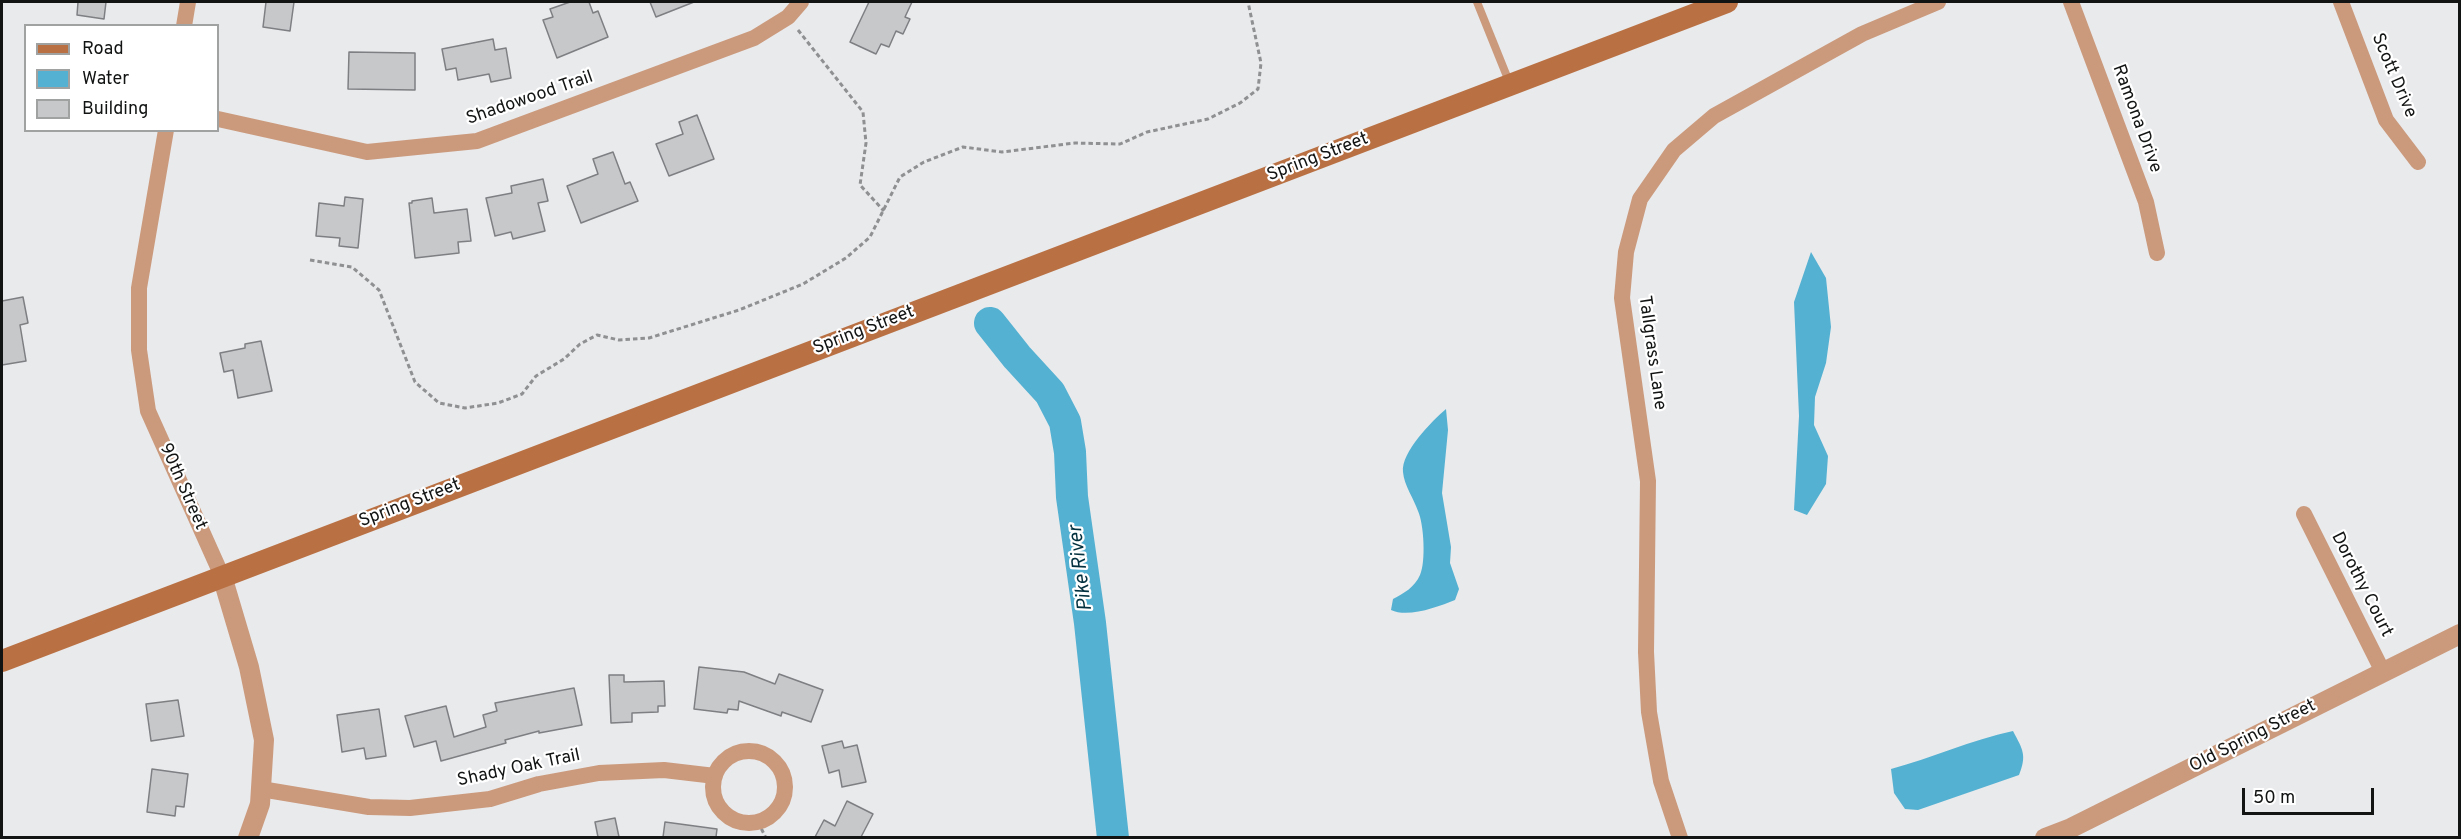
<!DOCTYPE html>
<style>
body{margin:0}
#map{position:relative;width:2461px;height:839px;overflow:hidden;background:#e9eaec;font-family:Overpass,sans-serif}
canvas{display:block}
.frame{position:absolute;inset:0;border:3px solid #121313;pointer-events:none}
.legend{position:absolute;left:24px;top:24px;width:195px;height:108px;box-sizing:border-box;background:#fff;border:2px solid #a0a1a1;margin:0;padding:8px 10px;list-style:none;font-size:18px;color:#121313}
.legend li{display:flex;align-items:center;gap:12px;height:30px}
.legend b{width:30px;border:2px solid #a0a1a1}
.scale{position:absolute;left:2242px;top:788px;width:132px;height:27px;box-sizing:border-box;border:3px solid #121313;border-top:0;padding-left:8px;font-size:18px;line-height:21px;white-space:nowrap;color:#121313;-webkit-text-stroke:4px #fff;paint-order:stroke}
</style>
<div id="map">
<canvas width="2461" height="839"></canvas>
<div class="frame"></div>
<ul class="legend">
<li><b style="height:8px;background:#b97144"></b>Road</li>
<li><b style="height:16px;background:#54b1d2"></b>Water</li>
<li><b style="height:16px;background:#c6c8ca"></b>Building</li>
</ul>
<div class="scale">50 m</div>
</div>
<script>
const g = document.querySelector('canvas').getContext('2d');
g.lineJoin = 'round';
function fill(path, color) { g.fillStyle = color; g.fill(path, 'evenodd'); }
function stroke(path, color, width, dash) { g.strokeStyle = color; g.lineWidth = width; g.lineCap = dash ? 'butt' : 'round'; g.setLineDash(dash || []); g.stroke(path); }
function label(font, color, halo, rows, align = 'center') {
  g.font = font + ' Overpass,sans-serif'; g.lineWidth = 4.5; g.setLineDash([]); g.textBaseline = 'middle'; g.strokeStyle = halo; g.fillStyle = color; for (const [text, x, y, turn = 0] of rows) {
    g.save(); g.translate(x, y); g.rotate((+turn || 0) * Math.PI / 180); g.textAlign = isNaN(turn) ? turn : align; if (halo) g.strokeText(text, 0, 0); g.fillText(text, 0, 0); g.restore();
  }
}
fill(new Path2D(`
 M1811,252L1826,278L1831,327L1826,363L1815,397L1814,425L1828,456L1826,484L1807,515L1794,510L1799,416L1794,302Z
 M1446,409L1448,430L1442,493L1451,547L1450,563L1459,589L1455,600C1438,607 1408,618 1391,610L1393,599C1403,594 1415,587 1420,575C1426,562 1424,524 1418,511C1414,499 1404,485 1403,472C1401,452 1432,421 1446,409Z
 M2013,731C2023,750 2027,755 2019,775L1918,810L1905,809L1894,793L1891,769C1932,758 1971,740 2013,731Z`), '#54b1d2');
stroke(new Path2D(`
 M990,323L1017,357L1050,393L1065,422L1070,452L1072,497L1090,623L1113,838`), '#54b1d2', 32);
const building = new Path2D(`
 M78,2H106L104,19L77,15Z
 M266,2H294L290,31L263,27Z
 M570,2H589L593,13L598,11L608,37L557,58L543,20L553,17L550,9Z
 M650,2H694L656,17Z
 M869,2H912L905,17L910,19L903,34L896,31L889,47L881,44L876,54L850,42Z
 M493,39L495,50L506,48L511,78L491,82L489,74L458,80L456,68L446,70L442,49Z
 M349,52L415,53V90L348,89Z
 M697,115L714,159L669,176L656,144L683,134L679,122Z
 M613,152L625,184L630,182L638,201L581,223L567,186L598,174L593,159Z
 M543,179L548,201L538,203L545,231L513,239L511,232L495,236L486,198L512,193L511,186Z
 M345,197L363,199L358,248L339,246L340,238L316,236L319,203L344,206Z
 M432,198L434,213L467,209L471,241L458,242L459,253L415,258L409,203H412V201Z
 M23,297L28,323L20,325L26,361L2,365V301Z
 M261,341L272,391L238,398L233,370L224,372L220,353L245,348V344Z
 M699,667L744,672L775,684L779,674L823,690L811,722L782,712L781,716L739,701L738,710L728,709L727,713L694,709Z
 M609,675H624V682L664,681L665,706H658V712L632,713V722L611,723Z
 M574,688L582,725L539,733V731L505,740L506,743L441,761L436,741L414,747L405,716L446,706L454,737L486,727L483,715L497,711L495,703Z
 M178,700L184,736L151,741L146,704Z
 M379,709L386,756L366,759L364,748L342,752L337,715Z
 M842,741L844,748L857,745L866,782L842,787L839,770L829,773L822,746Z
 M152,769L188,774L184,807L176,806L175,816L147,812Z
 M847,801L873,814L861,837H815L824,820L835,826Z
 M615,818L619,837H598L595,822Z
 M665,822L717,829L716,837H663Z`);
fill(building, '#c6c8ca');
stroke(building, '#7e7f82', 1.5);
stroke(new Path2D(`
 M798,30L863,112L866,143L860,185L884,211
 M310,260L352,267L379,290L415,382L439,403L465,408L498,403L522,394L536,376L564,359L580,344L597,335L619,340L649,338L739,310L803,284L846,258L870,237L900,177L924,162L963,147L1002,152L1075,143L1120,144L1147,132L1208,119L1240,103L1258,89L1261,63L1248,2
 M758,822L766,838`), '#8f9091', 3, [4.5, 3]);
stroke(new Path2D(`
 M1477,2L1510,84`), '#cb9a7d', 8);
stroke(new Path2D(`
 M2071,2L2146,202L2157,253
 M2341,2L2386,120L2418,162
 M184,26L188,2
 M218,119L367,152L477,141L754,38L788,17L801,2
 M166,130L139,288V350L148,411L222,576
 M2304,514L2383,672
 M713 787a36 36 0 1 1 72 0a36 36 0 1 1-72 0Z
 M261,789L369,807L410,808L490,799L539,784L599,773L664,770L715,776
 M1680,838L1661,781L1649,712L1646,652L1648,481L1622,298L1626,252L1640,199L1674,150L1714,116L1862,34L1938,2`), '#cb9a7d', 16);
stroke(new Path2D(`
 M222,576L249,667L264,740L260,804L248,838
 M2045,838L2071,828L2460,634`), '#cb9a7d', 20);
stroke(new Path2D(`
 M2,661L1727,2`), '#b97144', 22);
label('18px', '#121313', '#fff', [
 ["Scott Drive",2393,76,67],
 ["Shadowood Trail",530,99,-19],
 ["Ramona Drive",2136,119,70],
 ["Spring Street",1318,158,-21],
 ["Spring Street",864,331,-21],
 ["Tallgrass Lane",1651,353,82],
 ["90th Street",182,487,66],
 ["Spring Street",410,504,-21],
 ["Dorothy Court",2361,585,63],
 ["Old Spring Street",2253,737,-27],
 ["Shady Oak Trail",519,769,-12]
]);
label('italic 20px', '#04313f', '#fff', [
 ["Pike River",1082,568,-97]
]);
</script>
